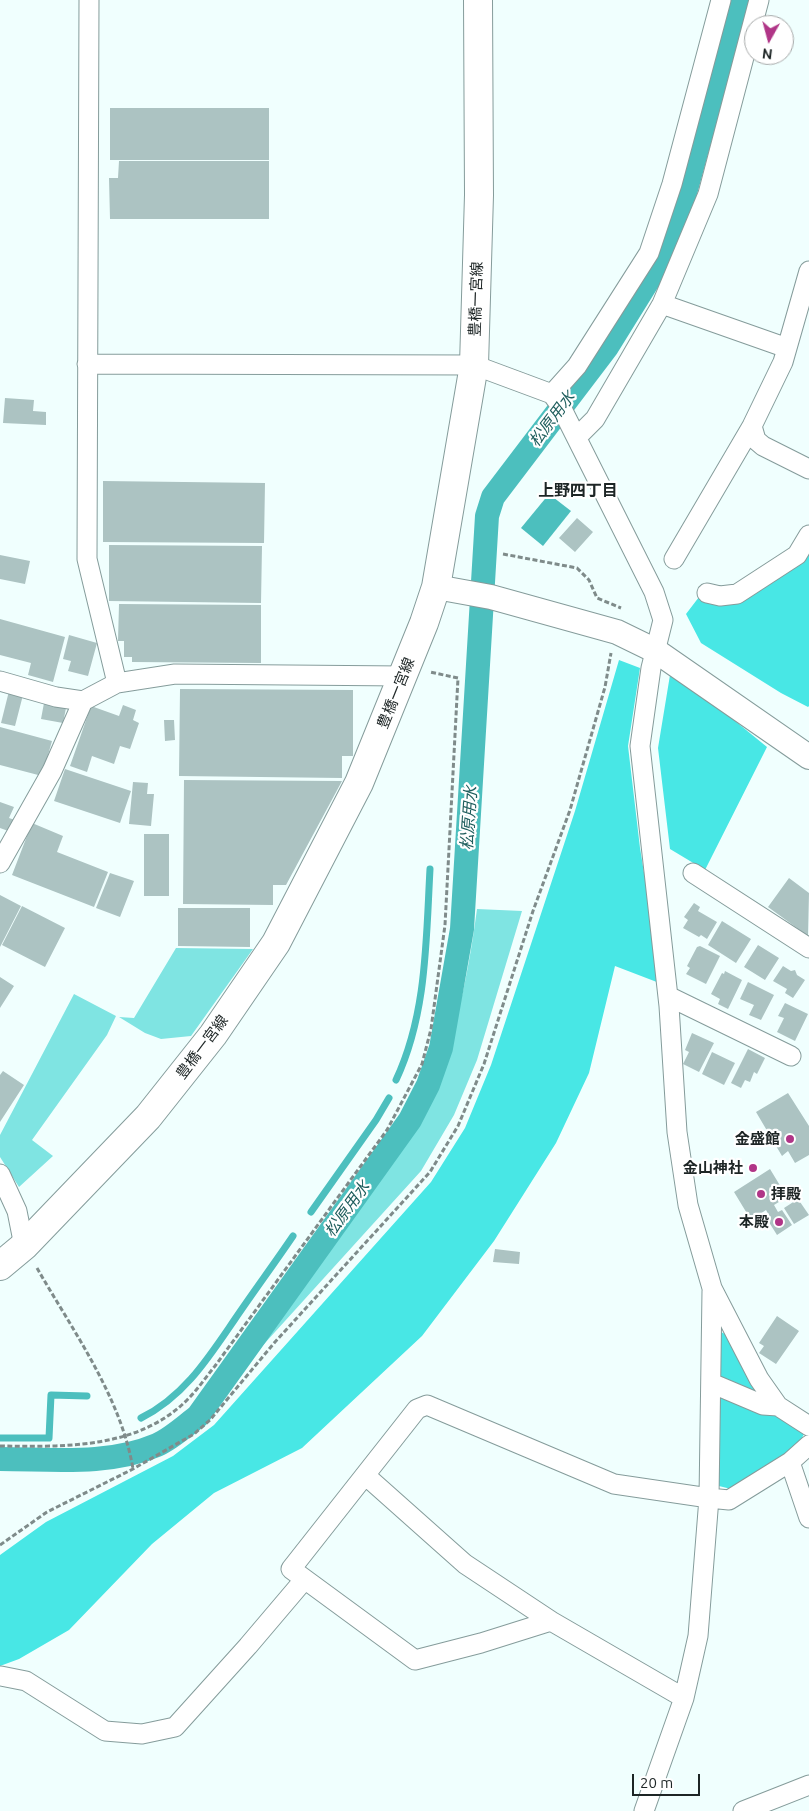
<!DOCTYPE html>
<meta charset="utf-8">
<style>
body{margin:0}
#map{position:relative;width:809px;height:1811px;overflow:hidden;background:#f0fffe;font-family:Ubuntu,sans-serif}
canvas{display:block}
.north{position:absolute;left:744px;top:15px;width:50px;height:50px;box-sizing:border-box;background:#fff;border:1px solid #a5a8a8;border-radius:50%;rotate:187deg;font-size:14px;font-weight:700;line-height:20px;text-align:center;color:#1d2525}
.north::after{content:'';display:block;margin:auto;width:18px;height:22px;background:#b03587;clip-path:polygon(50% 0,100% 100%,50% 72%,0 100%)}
.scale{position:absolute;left:632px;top:1774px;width:68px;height:22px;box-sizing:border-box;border:2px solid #1d2525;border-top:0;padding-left:6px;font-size:15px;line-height:18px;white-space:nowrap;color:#1d2525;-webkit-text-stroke:4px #fff;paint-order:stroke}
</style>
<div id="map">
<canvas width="809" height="1811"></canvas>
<div class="north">N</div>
<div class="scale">20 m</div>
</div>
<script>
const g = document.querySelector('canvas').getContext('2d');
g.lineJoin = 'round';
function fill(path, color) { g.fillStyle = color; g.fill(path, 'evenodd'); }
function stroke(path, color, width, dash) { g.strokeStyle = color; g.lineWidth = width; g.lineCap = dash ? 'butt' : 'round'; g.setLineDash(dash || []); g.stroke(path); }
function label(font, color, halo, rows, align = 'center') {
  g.font = font + ' Ubuntu,"Noto Sans JP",sans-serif'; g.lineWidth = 4.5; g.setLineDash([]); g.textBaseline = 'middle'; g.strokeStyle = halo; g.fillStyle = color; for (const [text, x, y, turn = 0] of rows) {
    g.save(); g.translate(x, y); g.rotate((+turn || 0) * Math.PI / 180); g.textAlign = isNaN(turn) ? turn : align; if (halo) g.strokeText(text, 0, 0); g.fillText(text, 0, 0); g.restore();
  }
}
fill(new Path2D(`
 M477,909L522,911L477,1060L454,1115L421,1171L236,1375L419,1122C452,1054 467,984 477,909Z
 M176,948L253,949L191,1036L161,1039L145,1033L119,1017L134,1018Z
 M74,994L116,1016L107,1035L32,1140L53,1156L19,1187L0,1157V1135Z`), '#7fe4e2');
fill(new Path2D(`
 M809,549V706L808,707L781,693L701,643L686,614L699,597L715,603Z
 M619,660L640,668L628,746L640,848L662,984L615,966L589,1073L556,1143L494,1241L422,1336L302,1448L214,1493L152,1544L69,1630L19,1659L0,1666V1555L46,1522L173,1456L214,1425L431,1182L465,1128L491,1065L575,811Z
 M670,675L708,699L767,747L705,870L670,849L658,748Z
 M721,1332L731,1337L805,1431C798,1456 753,1475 731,1489L719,1486L714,1470L715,1339Z`), '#48e7e5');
fill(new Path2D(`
 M549,494L571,511L543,546L521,528Z`), '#4cbfbe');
stroke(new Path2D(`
 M396,1080C427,1014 426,940 430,869
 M311,1212L376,1120L389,1098
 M141,1418C184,1397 209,1357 235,1319C254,1291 274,1264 293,1236
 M0,1438H49L51,1395L87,1396`), '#4cbfbe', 7);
stroke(new Path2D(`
 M0,1459C52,1459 108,1466 157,1445C171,1439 185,1426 198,1416L410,1120L428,1085L441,1048L462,929L487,516L493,497L607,347L656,268L677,222L738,0`), '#4cbfbe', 24);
fill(new Path2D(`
 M110,108H269V160H110Z
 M119,161H269V219H110L109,178H118Z
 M5,398L34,400L33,411L46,412V425L3,423Z
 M103,481L265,483L264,543L103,542Z
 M577,518L593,532L575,552L559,538Z
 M109,545L262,546L261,603L109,601Z
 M0,555L30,561L25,584L0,579Z
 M119,604L261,605V663L132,662V657H124V641H118Z
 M0,619L65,637L53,682L28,675L31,663L0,655Z
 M69,635L97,643L88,676L68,671L71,661L63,659Z
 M180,689L353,690V756H342V778L179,776Z
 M9,691L23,695L15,726L1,723Z
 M44,703L66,708L63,723L41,719Z
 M123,705L136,710L133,720L139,723L130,749L120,746L114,764L92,756L87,772L70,766L91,706L119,716Z
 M164,720H174L175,740L165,741Z
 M0,727L52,741L42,776L0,765Z
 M65,769L131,791L120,823L54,801Z
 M184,780L342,781L286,885H273V905L183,904Z
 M133,782L148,783L147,794H154L151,826L129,824Z
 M0,802L14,807L9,818L15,820L11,832L0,828Z
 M32,823L63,836L57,852L108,872L94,907L12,875Z
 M144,834H169V896H144Z
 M110,873L134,881L120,917L96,908Z
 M789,878L809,893L808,936L768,907Z
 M0,895L21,906L0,947Z
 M694,903L700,907L698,911L717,922L707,939L701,935L699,937L683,928L688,920L684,917Z
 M22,906L65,928L45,967L2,945Z
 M178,908H250V947L178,946Z
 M722,921L751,939L736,963L708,945Z
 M758,945L779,958L765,980L744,967Z
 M700,946L720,956L706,984L686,974L690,968L687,966L697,947Z
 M783,966L791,971L795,970L797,975L805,980L793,998L785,993L787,989L773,981Z
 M725,971L742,980L728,1009L718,1004L720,999L711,994L722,973L724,974Z
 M0,977L14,986L0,1008Z
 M748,982L774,995L761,1020L749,1015L754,1005L740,999Z
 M785,1003L808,1014L795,1041L777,1032L784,1018L778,1016Z
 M692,1033L714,1043L699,1072L683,1064L689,1052L685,1050Z
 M748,1049L765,1058L757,1074L754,1072L750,1082L745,1080L741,1088L731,1083Z
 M712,1052L735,1063L724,1085L702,1074Z
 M3,1071L24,1085L0,1122V1075Z
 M788,1093L809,1126V1155L795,1163L788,1151L782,1156L756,1112Z
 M770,1169L787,1197L774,1205L778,1212L782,1210L792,1225L777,1235L767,1219L770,1217L766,1210L751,1220L734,1192Z
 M798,1199L809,1215L794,1224L784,1208Z
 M495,1249L520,1252L519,1264L493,1262Z
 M777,1316L799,1331L776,1364L759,1353L764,1346L759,1343Z`), '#acc3c2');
const minor = new Path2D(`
 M89,0L87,559L117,683
 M662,304L787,348
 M87,364L474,365L552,394L560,405L654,592L663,620L651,668L640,746L669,1006L677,1132L688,1205L712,1288L759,1379L778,1406L809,1426
 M552,394L577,366L649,253L672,184L721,0
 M752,426L756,440L763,446L809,469
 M577,437L595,419L662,304L708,194L759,0
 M674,559L752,426L783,362L809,271
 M707,593L720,596L737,594L797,555L809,535
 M0,681L56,697L83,701L117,683L175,674L403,676
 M0,863L52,771L83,701
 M693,873L809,948
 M668,996L791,1056
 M0,1174L17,1211L24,1246
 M711,1383L763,1405L778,1406
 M790,1462L809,1518
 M365,1475L465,1564L551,1621
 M1,1676L26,1681L105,1731L142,1734L175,1727L248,1646L304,1580
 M684,1698L551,1621L481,1643L415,1660L291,1569L417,1409L427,1405L614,1484L709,1498L729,1500L790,1462L809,1445
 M644,1811L684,1698L698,1636L709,1498L712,1291
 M743,1811L809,1785`);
const tertiary = new Path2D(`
 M436,587L491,597L617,632L656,651L809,757`);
const secondary = new Path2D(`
 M0,1266L24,1246L148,1117L213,1035L276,943L359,783L424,623L436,587L474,365L479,195L478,0`);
stroke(minor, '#859c9b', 21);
stroke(tertiary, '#859c9b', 26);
stroke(secondary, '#859c9b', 30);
stroke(new Path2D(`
 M503,554L577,568L589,580L597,598L621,608
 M37,1268C73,1331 121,1397 133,1469
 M0,1446C65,1447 139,1449 188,1399C198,1389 206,1377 215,1366L387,1130L422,1064L431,1029L445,925L458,678L430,672
 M0,1545L47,1512L133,1469L194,1434L210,1420L275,1342L430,1172L458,1126L484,1064L533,911L570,810L605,687L611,653`), '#7f8b8a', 3, [5, 2.5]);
stroke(minor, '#fff', 19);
stroke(tertiary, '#fff', 24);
stroke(secondary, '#fff', 28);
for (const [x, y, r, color] of [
 [790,1139,5,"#b03587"],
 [753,1168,5,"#b03587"],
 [761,1194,5,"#b03587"],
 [779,1222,5,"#b03587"]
]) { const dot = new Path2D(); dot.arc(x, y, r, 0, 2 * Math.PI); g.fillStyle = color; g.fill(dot); stroke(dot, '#fff', 2); }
label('15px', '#1d2525', '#fff', [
 ["豊橋一宮線",476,299,-88],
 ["豊橋一宮線",396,693,-68],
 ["豊橋一宮線",202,1047,-53]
]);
label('bold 15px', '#1d2525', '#fff', [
 ["金盛館",780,1139],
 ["金山神社",743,1168],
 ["拝殿",771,1194,"left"],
 ["本殿",769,1222]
], 'right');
label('italic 16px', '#205f5e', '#fff', [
 ["松原用水",552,419,-53],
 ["松原用水",469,818,-86],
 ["松原用水",347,1209,-54]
]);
label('bold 16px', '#1d2525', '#fff', [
 ["上野四丁目",578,491]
]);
</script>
